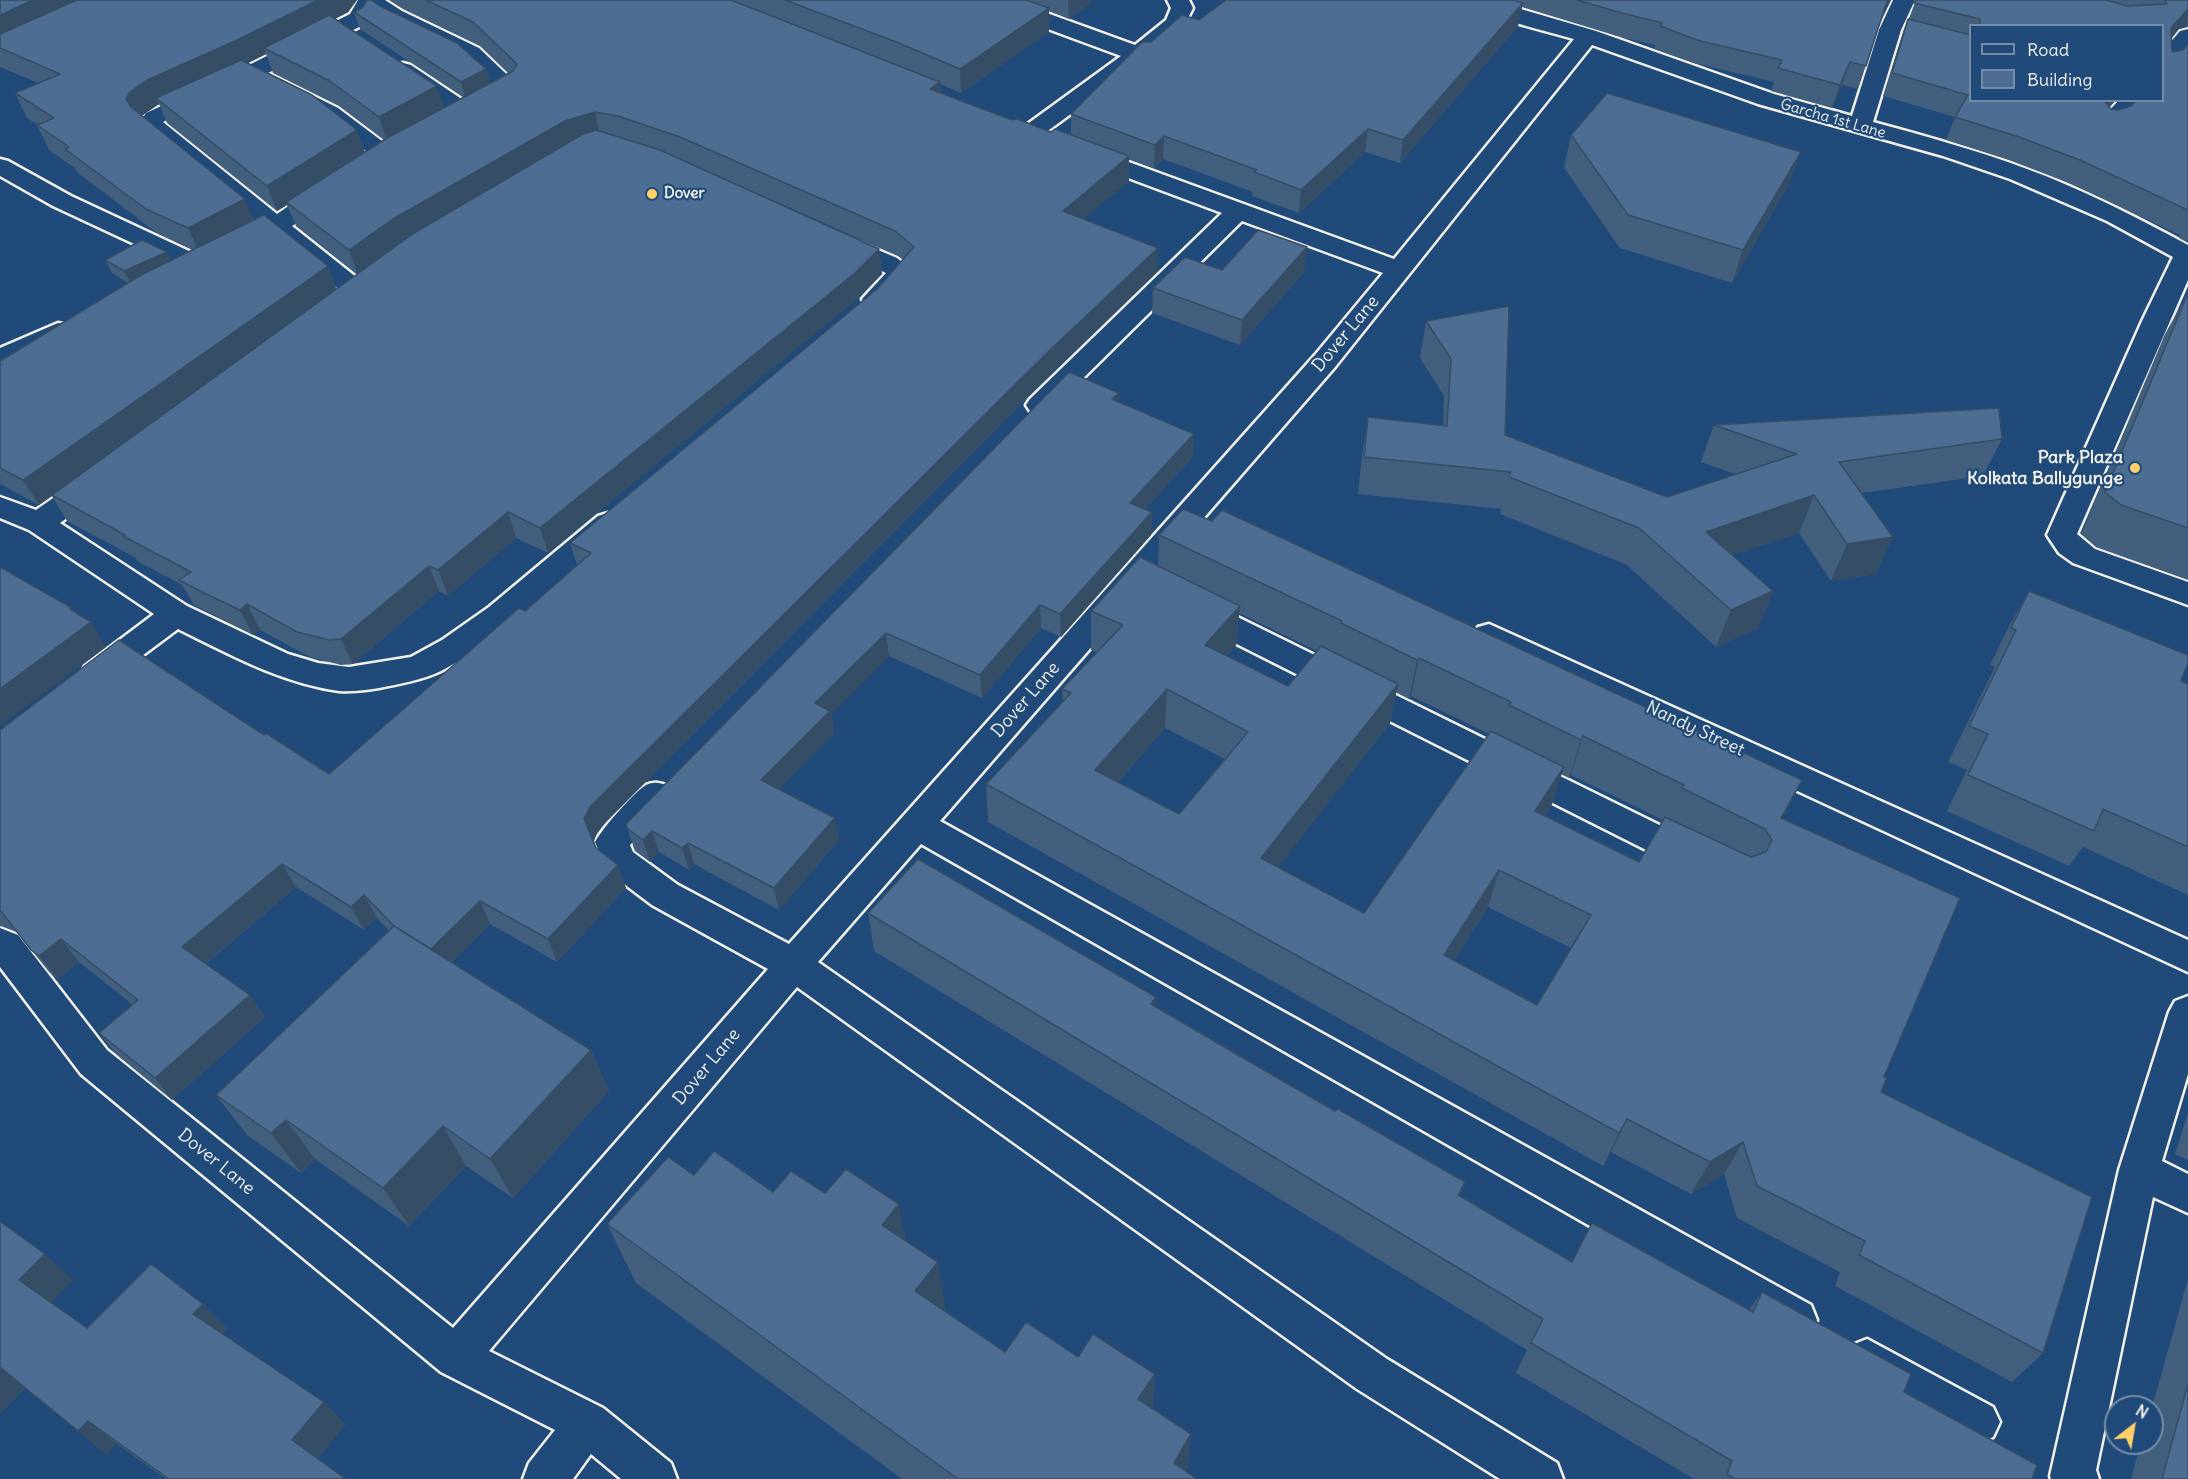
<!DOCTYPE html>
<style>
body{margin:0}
#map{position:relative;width:2188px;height:1479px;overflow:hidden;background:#1f4a7a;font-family:Delius,sans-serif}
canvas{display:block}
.legend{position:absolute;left:1969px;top:24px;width:195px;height:78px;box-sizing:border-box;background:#1f4a7a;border:2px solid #748da6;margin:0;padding:8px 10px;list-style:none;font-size:18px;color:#f4f1e8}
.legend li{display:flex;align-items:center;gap:12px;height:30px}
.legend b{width:30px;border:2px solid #748da6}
.north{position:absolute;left:2104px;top:1395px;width:60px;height:60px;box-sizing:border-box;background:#1f4a7a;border:2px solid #748da6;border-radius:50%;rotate:31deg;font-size:16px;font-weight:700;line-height:24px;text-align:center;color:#f4f1e8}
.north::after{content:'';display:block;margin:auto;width:21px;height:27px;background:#ffd166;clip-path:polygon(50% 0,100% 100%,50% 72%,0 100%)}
</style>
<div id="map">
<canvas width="2188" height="1479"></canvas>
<ul class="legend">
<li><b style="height:8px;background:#1f4a7a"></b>Road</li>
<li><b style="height:16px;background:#4d6e92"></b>Building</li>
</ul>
<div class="north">N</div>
</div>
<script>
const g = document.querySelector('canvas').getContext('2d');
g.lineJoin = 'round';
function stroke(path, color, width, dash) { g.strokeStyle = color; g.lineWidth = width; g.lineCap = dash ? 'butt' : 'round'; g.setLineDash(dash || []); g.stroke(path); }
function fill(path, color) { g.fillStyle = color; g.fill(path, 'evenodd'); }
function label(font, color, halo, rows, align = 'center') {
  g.font = font + ' Delius,sans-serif'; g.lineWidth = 4.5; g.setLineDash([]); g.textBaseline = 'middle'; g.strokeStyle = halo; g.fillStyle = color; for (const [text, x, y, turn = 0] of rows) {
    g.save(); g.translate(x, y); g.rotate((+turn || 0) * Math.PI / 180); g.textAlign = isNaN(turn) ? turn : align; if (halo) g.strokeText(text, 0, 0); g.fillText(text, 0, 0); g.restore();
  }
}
const minor = new Path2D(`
 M358,0H385L402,11L479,48L521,88C513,100 489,109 475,106L471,101L475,96L495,87L463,58L386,21L373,12L367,23L268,73L338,108L394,150L398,155L394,160L386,162L378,160L322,118L243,78L240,73L243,68L350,14Z
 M980,0H1011L1135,45L1166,20L1171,8L1167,0H1189L1193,8L1183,28L1146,59L1038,138L1030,140L1022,138L1018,133L1022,128L1121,56L983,5Z
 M1460,0H1490L1596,31L1774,94L1852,116L1879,30L1893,0H1915L1901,30L1873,122C1925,136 1976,150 2027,169C2082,189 2136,217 2188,245V280L2077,534L2095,549L2188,582V605L2073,563L2059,553L2047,535L2143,319L2173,257L2107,221L2010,179L1943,156L1758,104L1592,45L1335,367L940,821L1811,1305L1817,1320L1811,1335L1796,1341L1781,1335L921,844L818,962L1387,1359L1557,1463L1563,1479H1500L1357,1389L797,987L489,1351L603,1408L671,1463L677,1479H621L591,1454L573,1479H523L529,1463L555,1430L441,1372L81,1074L0,967V928L18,935L107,1050L453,1328L768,969L652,905L607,871L595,842C601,830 634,792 646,785C654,781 661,783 669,786L674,795L669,804L630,845L633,852L678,885L789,944L1315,355L1383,273L1242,221L1050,411L1040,414L1030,411L1026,405L1030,399L1222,213L1080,160L1076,155L1080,150L1088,148L1096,150L1394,259L1574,39C1554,33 1470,13 1460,0Z
 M2188,29V50L2170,71L2162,73V52L2180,31Z
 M403,63L411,65L472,106L476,111L472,116L464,118L456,116L395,75L392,70L395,65Z
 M203,87L211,89L214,94L211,99L163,122L277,214C294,203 317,181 339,186L342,191L339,196L292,226L366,285L370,291L366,297L357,299L348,297L274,236C259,244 245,256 228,251L224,246L228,241L259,224L139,124L146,113Z
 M2119,100H2143C2133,115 2118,135 2100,130L2096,125Z
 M0,159L8,161L71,196L206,259L210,264L206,269L197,272L188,269L53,206L0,176Z
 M840,234L897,258L914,272C903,288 887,310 866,305L862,299L886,273L831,247L827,242L831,237Z
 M58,323L67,325L71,331L67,337L0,366V348Z
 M96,472L106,475L110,482L106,489L60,523L187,606L288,654L318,663L349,667L411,657L442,640L489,607L598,516L608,513L618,516L623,523L618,530C562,578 507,637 441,671C422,680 399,684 379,688C366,690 352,692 339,691C281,683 229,654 178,629L107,682L96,686L85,682L80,674L85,666L154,614L29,530L0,518V497L36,510L86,475Z
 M1196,599L1207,602L1704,847L1709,857L1704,867L1692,871L1680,867L1185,618L1181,610L1185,602Z
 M1489,624L2188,940V972L1478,643L1473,635L1478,627Z
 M2188,996V1074L2162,1161L2188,1174V1213L2153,1197L2096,1470L2099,1479H2051L2050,1476L2119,1170L2169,1012L2175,1001Z
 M1867,1339L1993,1407L2000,1422L1993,1437L1978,1444L1963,1437L1852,1375L1846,1360L1852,1345Z`);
stroke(minor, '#f4f1e8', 5);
fill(minor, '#1f4a7a');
fill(new Path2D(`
 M0,0H357L348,12L335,19L444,108L463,97L360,29L354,12L380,6L486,69L490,83L508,73L480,46L403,9L389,0H1091V3L1069,19L1049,11V32L961,93L940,84L941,94L1012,120L1051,132L1071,135V114L1151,42L1199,20L1226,0H1891L1880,23L1858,89L1842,85L1832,108L1771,91L1774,82L1694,63L1654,49L1655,45L1617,36L1522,7L1518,26L1400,163L1365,152L1299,213L1252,196L1253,192L1163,159L1154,168L1129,159V181L1083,219L1157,272L1048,377L598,830L594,841L596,848L626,888L557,962L490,924L452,962L591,1050L609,1091L513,1198L466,1166L409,1226L315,1159L301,1173L247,1135L216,1095L389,931L377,918L364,930L296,887L206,964L250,995L265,1017L172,1100L117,1055L99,1033L133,1005L79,962L58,979L50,973L17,932L1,926L0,927V730L264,735L329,774L525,611L577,565L570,543L877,289L903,260L898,256L685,161L879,249L882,274L858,298L548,553L516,538L448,596L439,591L353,664L341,665L310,657L260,630L253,635L194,605L182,585L137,561L136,558L67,521L52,496L39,505L0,484V361L128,283L112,273L105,260L167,252L171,260L193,250L157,233L78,173L75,168L49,150L37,125H38L27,118L15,93L38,83L0,67ZM266,54L273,73L339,106L384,140L365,152L248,63ZM159,104L167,123L277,211L287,205L296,226L357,274L336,289L328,266L253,220L142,116Z
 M1916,0H2188V27L2179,29L2172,38V52L2183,50L2188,44V243L2179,238L2180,235L2069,183L2009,160L1946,140L1955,117L1883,96L1900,42ZM1971,26H2163V100L2118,110L2111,109L2109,107L1971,100Z
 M1571,135L1789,184L1732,283L1620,248L1564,168Z
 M1222,270L1304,272L1240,345L1152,313L1153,288Z
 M2188,293V580L2096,547L2081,534L2165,334Z
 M1426,321L1505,435L1667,497L1735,474L1701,462L1714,425L2002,439L1983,476L1862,493L1893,537L1875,574L1831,581L1799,533L1732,555L1773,591L1758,628L1716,647L1627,565L1500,514L1501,509L1358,494L1362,454L1368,417L1443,425L1444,396L1420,358Z
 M1119,393L1118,402L1193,457L1145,509L1152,512L1151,535L1061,637L1041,628L982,698L889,656L831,714L834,733L779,789L839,840L779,910L694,864L689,870L659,852L650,862L635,851L626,824Z
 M1159,535L1783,819L1884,1077L1881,1092L2043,1353L2012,1382L1835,1286L1840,1272L1737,1218L1724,1174L1691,1194L1611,1152L1603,1166L988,822L986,784L1063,702L1062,689L1097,653L1091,650V611L1158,566ZM1239,613L1317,651L1288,686L1227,656L1236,645ZM1396,692L1409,699L1411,696L1489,734L1364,913L1278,867L1390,723ZM1165,728L1225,759L1179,814L1118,782ZM1561,774L1569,778L1571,775L1663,820L1639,862L1545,815L1552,804ZM1488,907L1571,948L1537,1005L1454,960Z
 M2029,591L2181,681L2188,684V895L2083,847L2069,866L1947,811L1967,770L1948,762L1995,667L1990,665L2008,628Z
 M868,913L1156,997V1006L1335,1111L1465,1182L1460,1196L1572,1262L1749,1310L1762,1292L1904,1392L2032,1479H1694L1516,1373L1527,1350L874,951Z
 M2188,1113V1160L2175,1154Z
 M694,1175L773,1192L825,1193L906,1241L946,1311L1005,1352L1078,1357L1155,1374L1152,1409L1191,1434L1187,1472L1197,1479H902L636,1283L607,1224Z
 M0,1221L73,1280L51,1302L87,1328H227L222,1334L324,1402L345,1425L318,1458L346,1479H166L116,1443L106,1454L25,1388L0,1413Z
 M2188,1279V1479H2131L2141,1443H2152V1407Z`), '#425f7e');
fill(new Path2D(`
 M33,0H93L0,45V15Z
 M318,0H357L348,12L270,52L264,48L266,54L242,66L156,98L159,104L141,116L137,123L126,99L130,92L147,80Z
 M1068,0H1091V3L1069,19Z
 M1888,0H1891L1877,29L1885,7Z
 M1523,3L1518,26L1400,163L1403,140Z
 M1049,8V32L961,93L960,69Z
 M2188,9L2187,27L2179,29L2163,48L2171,28Z
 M1850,62L1842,85L1832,108L1840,85Z
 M486,69L491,86L466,99L461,82Z
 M940,82L942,106L930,89Z
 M437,86L445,111L387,142L379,117Z
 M2106,100H2116L2094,125Z
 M595,112L600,136L358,275L349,250L393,219L565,121Z
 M1368,129L1365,152L1299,213L1301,190Z
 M357,130L366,155L286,202L287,205L277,211L267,186Z
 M1164,136L1163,159L1154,168L1155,145Z
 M1801,152L1789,184L1732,283L1743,250Z
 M1129,156V181L1063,236V211Z
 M245,199L255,224L199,252L188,228Z
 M1307,247L1304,272L1240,345L1242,320Z
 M1158,248L1157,272L1048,377L598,830L593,843L584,819L590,807L1048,352Z
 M879,249L882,274L858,298L548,553L540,528Z
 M167,252L173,265L131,284L124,271Z
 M328,266L337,291L39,505L23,480Z
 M1119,393L1118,416L1112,399Z
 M1194,434L1193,457L1129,526L1130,503Z
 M1814,495L1799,533L1692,569L1706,532Z
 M508,512L516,538L448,596L438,570Z
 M1152,512L1151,535L1061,637L1060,614Z
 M1893,537L1875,574L1831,581L1847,544Z
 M429,566L439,591L353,664L341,639Z
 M1773,591L1758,628L1716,647L1731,610Z
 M247,604L260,630L253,635L240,610Z
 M1040,605L1041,628L982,698L980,675Z
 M1240,606L1236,645L1202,684L1205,645Z
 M72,608L84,627L91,622L106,647L0,726V689Z
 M886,633L889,656L831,714L834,733L766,802L761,780L815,703Z
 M1419,658L1411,696L1409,699L1417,660Z
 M1398,684L1390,723L1257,895L1261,858Z
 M1167,689L1165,728L1095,808V770Z
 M1583,736L1571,775L1569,778L1581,740Z
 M1564,767L1552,804L1523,848L1535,811Z
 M1802,780L1784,817L1772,839L1781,818Z
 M835,818L839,840L779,910L774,888Z
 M652,831L659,852L650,862L643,840Z
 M688,843L694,864L689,870L682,848Z
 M282,864L296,887L198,970L182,947Z
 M618,865L626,888L557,962L548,939Z
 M1499,870L1488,907L1434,991L1444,955Z
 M364,895L377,918L364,930L351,907Z
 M480,901L490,924L435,980L423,957Z
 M61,939L79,962L58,979L39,956Z
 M250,995L265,1017L172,1100L155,1078Z
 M1156,997L1155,1034L1151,1004Z
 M591,1050L609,1091L513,1198L490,1159Z
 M1627,1119L1611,1152L1603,1166L1619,1133Z
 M286,1120L315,1159L301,1173L271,1133Z
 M443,1126L466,1166L409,1226L383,1188Z
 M1743,1142L1724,1174L1691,1194L1710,1162Z
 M1465,1182L1453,1216L1458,1195Z
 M899,1204L910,1263L882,1225Z
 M45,1254L73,1280L48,1305L19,1280Z
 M938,1262L947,1319L915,1291Z
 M203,1304L227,1328L217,1339L193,1314Z
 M0,1367L25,1387L0,1413Z
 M1155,1374L1151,1427L1138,1399Z
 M324,1402L345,1425L315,1462L292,1440Z
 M88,1421L116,1443L106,1454L78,1431Z
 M1191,1434L1186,1479L1174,1463Z`), '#364d66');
const building = new Path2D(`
 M0,0H33L0,15Z
 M77,0H318L233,42L147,80L130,92L126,99L131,107L245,199L188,228L146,209L65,149L69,147L37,125L54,118L15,93L60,74L0,48V34Z
 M367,0H371L380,6L457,43L486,69L461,82L354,12L363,7Z
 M426,0H731L940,82L930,89L1012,120L1017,119L1051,132L1055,129L1129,156L1063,211L1158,248L1048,352L590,807L584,819L596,848L618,865L548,939L480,901L431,949L394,926L364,895L351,907L282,864L182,947L250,995L155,1078L99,1033L138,1000L61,939L39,956L31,950L0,910V730L119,640L264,735L266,733L329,774L519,608L525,611L591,553L570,543L877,289L914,247L895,231L680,137L618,116L595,112L565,121L393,219L349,250L286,202L387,138L513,71L517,64L473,22Z
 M785,0H1026L1049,8L960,69L894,41Z
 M1226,0H1513L1523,3L1403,140L1368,129L1301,190L1254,172L1257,170L1164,136L1155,145L1071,114L1142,42H1151L1182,15L1199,20Z
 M1577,0H1888L1885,7L1866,66L1850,62L1840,85L1778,68L1782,60L1700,41L1660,26L1662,23L1622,13Z
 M1916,0H2106L2127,6L2167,4L2165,0H2188V9L2171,28L2172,52L2183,50L2188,44V210L2080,160L2019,137L1955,117L1968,95L1892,73L1908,19L1971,35V100H2106L2105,102L2111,109L2118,110L2131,106L2137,100H2163V26H1980V19L1914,3Z
 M329,15L437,86L379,117L330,81L264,48Z
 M241,60L312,95L357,130L267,186L156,98Z
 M1607,93L1801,152L1743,250L1628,215L1571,135Z
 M596,130L660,150L879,249L855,273L540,528L508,512L438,570L429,566L341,639L329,640L297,632L247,604L240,610L200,591L179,580L191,572L123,536L125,535L52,495L414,233L583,134Z
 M264,215L328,266L23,480L0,468V361L141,275Z
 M1258,230L1307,247L1242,320L1153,288L1185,257L1222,270Z
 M142,240L167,252L124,271L105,260Z
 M2188,293V528L2121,505L2105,492Z
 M1509,306L1505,435L1667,497L1797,454L1714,425L1999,408L2002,439L1839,462L1893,537L1847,544L1814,495L1706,532L1773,591L1731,610L1639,528L1509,477L1511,472L1364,457L1368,417L1447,426L1451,359L1426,321Z
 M1069,372L1119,393L1112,399L1194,434L1130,503L1152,512L1060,614L1040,605L980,675L886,633L815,703L830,711L761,780L835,818L774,888L688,843L682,848L652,831L643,840L628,829L626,824Z
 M1183,509L1212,521L1222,510L1802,780L1781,818L1960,898L1884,1077L1887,1078L1881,1092L2092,1197L2043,1353L1859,1255L1865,1241L1757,1186L1743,1142L1710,1162L1627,1119L1619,1133L986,784L1071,693L1062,689L1123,625L1091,611L1140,557L1240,606L1205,645L1288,686L1321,646L1398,684L1261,858L1364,913L1491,731L1564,767L1535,811L1639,862L1665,817L1751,857L1766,852L1772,840L1765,829L1682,788L1684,785L1583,736L1581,740L1509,705L1511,702L1419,658L1417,660L1341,623L1342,621L1159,535ZM1167,689L1248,732L1179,814L1095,770ZM1499,870L1591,915L1537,1005L1444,955Z
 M0,567L72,608L70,609L91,622L0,689Z
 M2029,591L2188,655V663L2181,681L2188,684V847L2103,809L2094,831L1968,775L1988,734L1969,726L2016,630L2011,628Z
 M918,859L1156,997L1151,1004L1231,1051L1335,1111L1338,1109L1465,1182L1458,1195L1572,1262L1592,1223L1753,1312L1762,1292L1911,1374L1904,1392L2037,1465L2032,1479H1735L1727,1474L1732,1461L1531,1343L1543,1319L868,913Z
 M394,926L591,1050L490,1159L443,1126L383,1188L286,1120L271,1133L216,1095Z
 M714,1151L773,1192L791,1171L825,1193L846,1169L899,1204L882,1225L938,1262L915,1291L1005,1352L1026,1322L1078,1357L1093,1334L1155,1374L1138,1399L1191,1434L1174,1463L1197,1479H958L607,1224L668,1157L694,1175Z
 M0,1221L45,1254L19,1280L87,1328L151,1264L203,1304L193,1314L324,1402L292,1440L346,1479H169L88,1421L78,1431L0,1367Z
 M2188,1384V1479H2162Z`);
fill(building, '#4d6e92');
stroke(building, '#364d66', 1.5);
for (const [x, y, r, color] of [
 [652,194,6,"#ffd166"],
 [2135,468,6,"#ffd166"]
]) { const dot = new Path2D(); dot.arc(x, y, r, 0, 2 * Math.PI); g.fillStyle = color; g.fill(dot); stroke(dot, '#1f4a7a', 2); }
label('15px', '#f4f1e8', '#1f4a7a', [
 ["Garcha 1st Lane",1833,119,16]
]);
label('bold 15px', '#f4f1e8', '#1f4a7a', [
 ["Dover",664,194]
], 'left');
label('18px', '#f4f1e8', '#1f4a7a', [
 ["Dover Lane",1346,334,-50],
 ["Dover Lane",1026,700,-49],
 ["Nandy Street",1695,729,25],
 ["Dover Lane",707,1067,-50],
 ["Dover Lane",216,1162,39]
]);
label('bold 18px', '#f4f1e8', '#1f4a7a', [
 ["Park Plaza",2123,458],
 ["Kolkata Ballygunge",2123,479]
], 'right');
</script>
